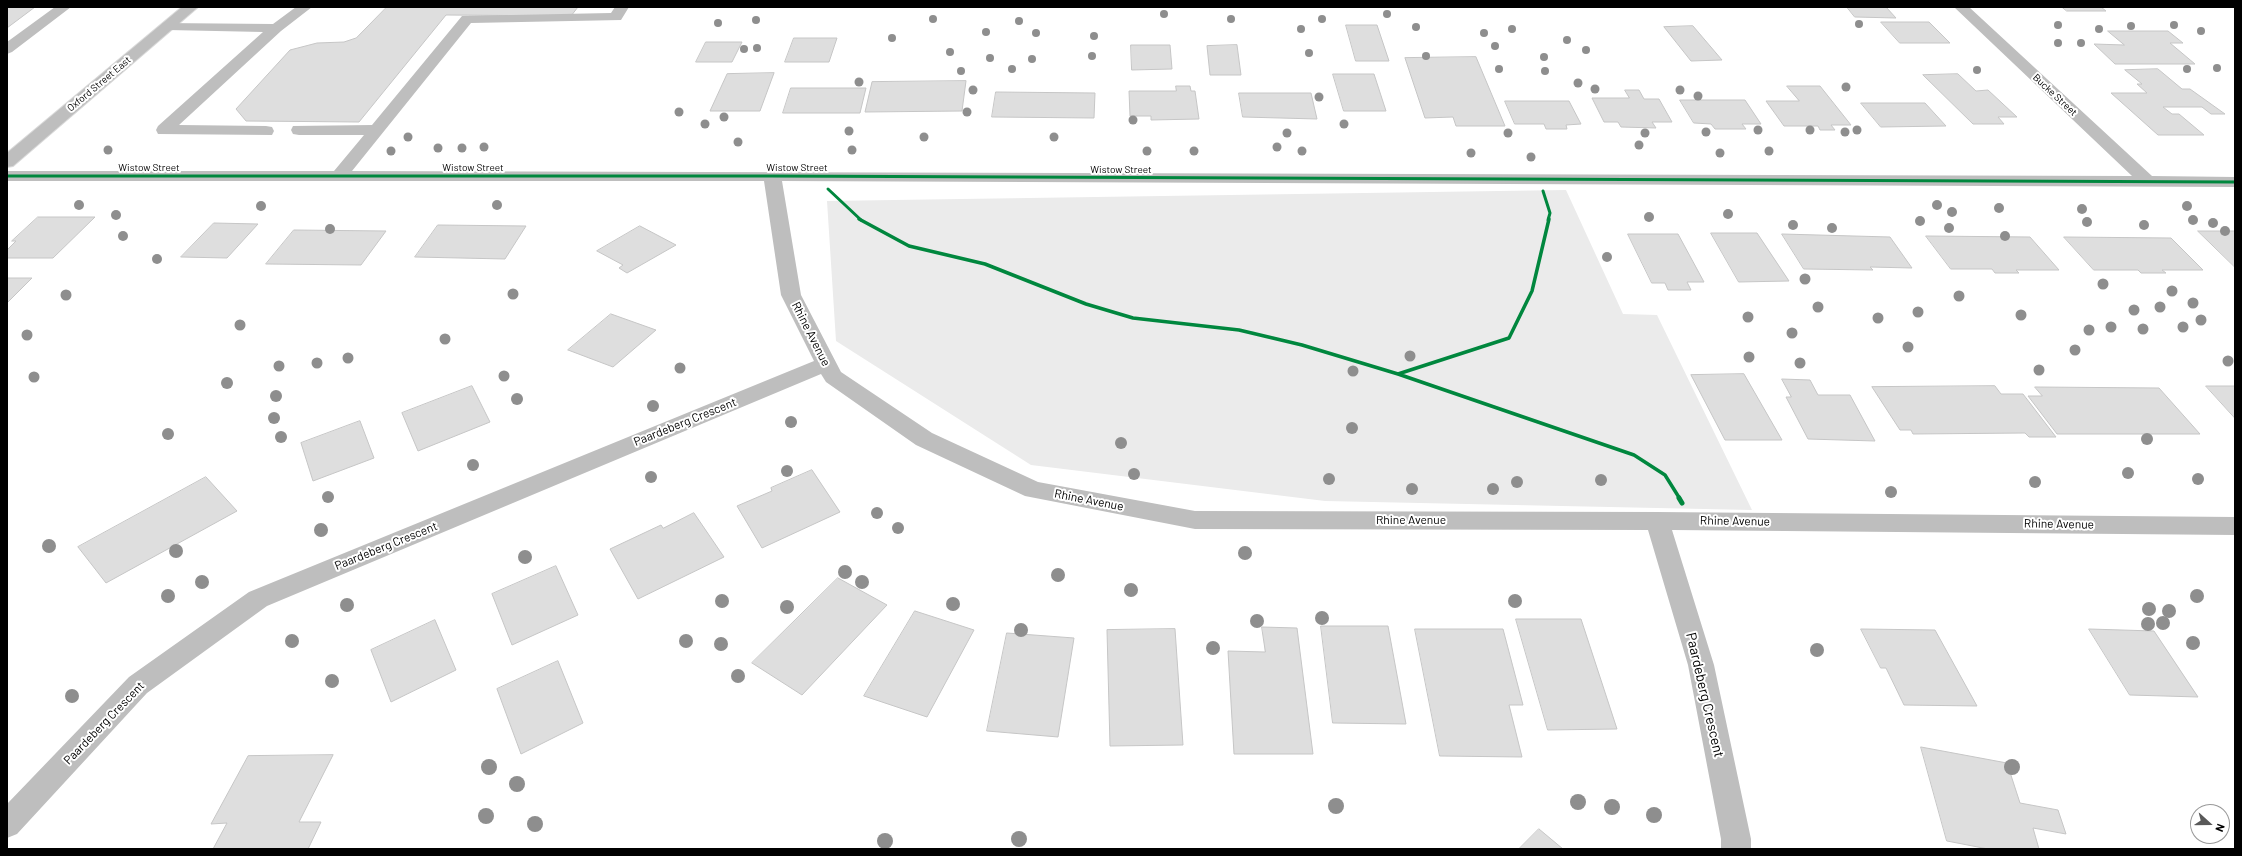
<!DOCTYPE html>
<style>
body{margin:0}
#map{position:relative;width:2242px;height:856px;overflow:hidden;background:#fff;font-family:Barlow,sans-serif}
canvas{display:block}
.frame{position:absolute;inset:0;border:8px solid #000;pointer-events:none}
.north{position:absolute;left:2190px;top:804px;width:40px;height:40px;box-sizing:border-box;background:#fff;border:1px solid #999;border-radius:50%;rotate:111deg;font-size:11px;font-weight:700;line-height:16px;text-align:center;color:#000}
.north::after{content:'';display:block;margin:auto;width:14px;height:18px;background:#595959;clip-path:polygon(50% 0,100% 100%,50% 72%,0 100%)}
</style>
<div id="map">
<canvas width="2242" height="856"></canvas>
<div class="frame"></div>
<div class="north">N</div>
</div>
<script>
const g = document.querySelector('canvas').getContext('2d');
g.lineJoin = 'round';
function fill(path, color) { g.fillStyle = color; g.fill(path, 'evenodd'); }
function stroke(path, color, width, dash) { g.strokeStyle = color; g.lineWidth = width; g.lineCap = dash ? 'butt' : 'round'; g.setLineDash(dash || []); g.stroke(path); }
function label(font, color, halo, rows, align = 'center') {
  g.font = font + ' Barlow,sans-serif'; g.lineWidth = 4; g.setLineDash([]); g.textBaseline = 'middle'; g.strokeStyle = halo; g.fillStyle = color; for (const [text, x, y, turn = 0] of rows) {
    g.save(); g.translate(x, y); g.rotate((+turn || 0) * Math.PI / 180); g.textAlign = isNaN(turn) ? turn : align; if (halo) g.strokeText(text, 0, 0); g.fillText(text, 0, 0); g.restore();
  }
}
fill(new Path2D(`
 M1566,190L1623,314L1657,315L1752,510L1325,501L1031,465L836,341L827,201Z`), '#ebebeb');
const building = new Path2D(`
 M7,7H35L7,28Z
 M387,7H578L571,16L446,15L359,122L246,121L236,109L290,50L317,43L344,42L356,38Z
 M1847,7H1886L1896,18L1855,17Z
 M2062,7H2101L2106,11H2067Z
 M1881,22H1929L1950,43H1900Z
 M1346,25H1377L1389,61H1356Z
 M1693,26L1722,60L1691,61L1664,27Z
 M2108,31H2168L2183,43H2170L2195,64H2115L2094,44L2124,45Z
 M794,38H837L829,62H785Z
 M706,42H742L732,62H696Z
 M1131,45H1170L1172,69L1132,70Z
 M1237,45L1241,75H1210L1207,46Z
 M1476,57L1505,126H1456L1453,117L1425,118L1405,58Z
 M2158,69L2182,89H2190L2225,114H2211L2202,107H2163L2172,114H2179L2204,135H2158L2111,93H2147L2137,84H2142L2125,70Z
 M774,73L760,111H710L727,74Z
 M1333,74H1374L1386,111H1344Z
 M1958,74L1976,91L1988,90L2017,117H1998L2004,124H1973L1923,75Z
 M966,81L962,111L865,112L872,82Z
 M1176,86H1190L1191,91H1195L1199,119L1151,120V116H1130L1129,91H1176Z
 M1787,86H1820L1851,125H1831L1835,130H1820L1818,126H1784L1766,101H1799Z
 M791,88H866L860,113H783Z
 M1625,90H1639L1644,99H1659L1672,122H1652L1656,128L1621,127L1618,122H1604L1592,98H1629Z
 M996,92L1095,93L1094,118L992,117Z
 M1239,93H1311L1317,119L1243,117Z
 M1680,100H1745L1761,124H1742L1746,129H1715L1711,124L1694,123Z
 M1505,101H1569L1581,124L1566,125L1567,129H1546L1544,124H1515Z
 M1861,103H1925L1946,126L1881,127Z
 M38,217H95L53,258H7V250L16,241H12Z
 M214,223L258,224L227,258L181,257Z
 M438,225L526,226L505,259L415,257Z
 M640,226L676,245L627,273L619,268L623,265L597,251Z
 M294,230L386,231L361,265L266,264Z
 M2198,231H2235V266H2234Z
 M1711,233H1757L1789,281L1739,282Z
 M1628,234H1678L1704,282H1687L1691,290H1668L1665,283H1652Z
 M1782,234L1890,237L1912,268L1870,267L1873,270L1804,269Z
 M1926,236L2030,237L2059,270H2016L2019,273H1995L1992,269H1951Z
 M2064,237L2171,238L2203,270H2162L2166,273H2141L2138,270H2094Z
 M7,278H32L7,303Z
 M611,314L656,330L613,367L568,350Z
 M1744,374L1782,440H1725L1691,375Z
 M1782,379L1810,380L1818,395H1850L1875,441L1808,439L1786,397H1791Z
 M472,386L490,422L418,451L402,413Z
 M1995,386L2001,394H2023L2056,437H2029L2025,433L1913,434L1911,430H1900L1872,387Z
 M2206,386H2235V418Z
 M2035,387L2159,388L2200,434H2057L2028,396H2042Z
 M360,421L374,458L313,481L301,443Z
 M812,470L840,512L762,548L737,506L772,491L771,488Z
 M206,477L237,511L106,583L78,547Z
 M694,513L724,557L638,599L610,549L661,525L663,528Z
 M556,566L578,615L512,645L492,594Z
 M838,578L887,605L802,695L752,663Z
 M915,611L974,630L927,717L864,696Z
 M1516,619H1581L1617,729L1548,730Z
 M435,620L456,670L391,702L371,650Z
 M1321,626H1388L1406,724L1333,723Z
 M1262,627L1297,628L1313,754H1234L1228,651L1265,652Z
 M1175,629L1183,745L1110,746L1107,630Z
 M1415,629H1503L1523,705H1509L1522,757L1440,756Z
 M1861,629L1935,630L1977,706L1904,705L1886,668H1881Z
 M2089,629L2154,631L2198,697L2130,695Z
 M1007,633L1074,638L1058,737L987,731Z
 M558,661L583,723L521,754L497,689Z
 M1921,747L2007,763L2020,803L2058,810L2066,834L2033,828L2039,849H1988L1947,841Z
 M333,755L299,822H321L308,849H213L227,823L211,824L248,756Z
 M1539,829L1563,849H1519Z`);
fill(building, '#dedede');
stroke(building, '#c6c6c6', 1);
const major = new Path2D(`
 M182,7H198L13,166L7,167V153Z`);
stroke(major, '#dbdbdb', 2);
fill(new Path2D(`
 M55,7H71L12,52L7,54V42Z
 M296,7H312L281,31L179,125L266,126L272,127L274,131L272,135L158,134L156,130L158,126L263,32L168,30L163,29L161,26L163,23L273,24Z
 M615,7H629L621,20L471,23L352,171L2132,176L1954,7H1969L2152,176L2235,177V187L782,181L801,295L841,372L932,433L1038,482L1195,511L1657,512L2235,517V535L1672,530L1714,665L1751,839V849H1721V839L1688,665L1648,530L1195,529L1025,496L916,445L826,382L821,374L267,606L147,693L17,834L7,838V804L129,677L249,592L814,361L781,295L764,181H7V171H334L364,135H299L293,134L291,130L293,126L372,125L462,16L611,13Z`), '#bebebe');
fill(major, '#bebebe');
stroke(new Path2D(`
 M7,176H772L2235,182
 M828,189L861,220
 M1543,191L1550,213L1548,220`), '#00873e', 3);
stroke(new Path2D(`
 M859,219L909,246L985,264L1086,304L1133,318L1239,330L1302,345L1398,374L1634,455L1665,475L1680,499
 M1398,374L1509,338L1532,291L1549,219`), '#00873e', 3.5);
stroke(new Path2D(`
 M1679,498L1682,503`), '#00873e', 5);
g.fillStyle = '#8e8e8e';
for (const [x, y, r] of [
 [1164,14,4],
 [1387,14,4],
 [933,19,4],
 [1231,19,4],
 [1322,19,4],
 [756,20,4],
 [1019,21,4],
 [718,23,4],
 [1859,24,4],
 [2058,25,4],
 [2174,25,4],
 [2131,26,4],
 [1416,27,4],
 [1301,29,4],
 [1512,29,4],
 [2099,29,4],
 [2201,31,4],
 [986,32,4],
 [1036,33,4],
 [1484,33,4],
 [1094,36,4],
 [892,38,4],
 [1567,40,4],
 [2058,43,4],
 [2081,43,4],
 [1495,46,4],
 [757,48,4],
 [744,49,4],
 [1586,50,4],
 [950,52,4],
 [1309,53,4],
 [1092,56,4],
 [1426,56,4],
 [1544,57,4],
 [990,58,4],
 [1032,59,4],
 [2217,68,4],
 [1012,69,4],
 [1499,69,4],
 [2187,69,4],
 [1977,70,4],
 [961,71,4],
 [1545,71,4],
 [859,82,4.5],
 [1578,83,4.5],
 [1846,87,4.5],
 [1595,89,4.5],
 [973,90,4.5],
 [1680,90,4.5],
 [1698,96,4.5],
 [1319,97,4.5],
 [679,112,4.5],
 [967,112,4.5],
 [724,117,4.5],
 [1133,120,4.5],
 [705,124,4.5],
 [1344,124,4.5],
 [1758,130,4.5],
 [1810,130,4.5],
 [1857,130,4.5],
 [849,131,4.5],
 [1706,132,4.5],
 [1845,132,4.5],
 [1287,133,4.5],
 [1508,133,4.5],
 [1645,133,4.5],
 [408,137,4.5],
 [924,137,4.5],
 [1054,137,4.5],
 [738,142,4.5],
 [1639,145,4.5],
 [484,147,4.5],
 [1277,147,4.5],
 [438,148,4.5],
 [462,148,4.5],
 [108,150,4.5],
 [852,150,4.5],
 [391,151,4.5],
 [1147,151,4.5],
 [1194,151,4.5],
 [1302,151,4.5],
 [1769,151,4.5],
 [1471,153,4.5],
 [1720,153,4.5],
 [1531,157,4.5],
 [79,205,5],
 [497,205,5],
 [1937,205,5],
 [261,206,5],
 [2187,206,5],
 [1999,208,5],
 [2082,209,5],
 [1952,212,5],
 [1728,214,5],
 [116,215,5],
 [1649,217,5],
 [2193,220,5],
 [1920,221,5],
 [2087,222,5],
 [2213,223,5],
 [1793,225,5],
 [2144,225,5],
 [1832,228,5],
 [1949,228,5],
 [330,229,5],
 [2225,231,5],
 [123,236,5],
 [2005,236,5],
 [1607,257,5],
 [157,259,5],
 [1805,279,5.5],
 [2103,284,5.5],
 [2172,291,5.5],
 [513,294,5.5],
 [66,295,5.5],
 [1959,296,5.5],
 [2193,303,5.5],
 [1818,307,5.5],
 [2160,307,5.5],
 [2134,310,5.5],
 [1918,312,5.5],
 [2021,315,5.5],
 [1748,317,5.5],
 [1878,318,5.5],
 [2201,320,5.5],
 [240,325,5.5],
 [2111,327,5.5],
 [2183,327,5.5],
 [2143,329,5.5],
 [2089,330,5.5],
 [1792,333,5.5],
 [27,335,5.5],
 [445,339,5.5],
 [1908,347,5.5],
 [2075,350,5.5],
 [1410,356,5.5],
 [1749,357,5.5],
 [348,358,5.5],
 [2228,361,5.5],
 [317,363,5.5],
 [1800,363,5.5],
 [279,366,5.5],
 [680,368,5.5],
 [2039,370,5.5],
 [1353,371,5.5],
 [504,376,5.5],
 [34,377,5.5],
 [227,383,6],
 [276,396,6],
 [517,399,6],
 [653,406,6],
 [274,418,6],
 [791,422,6],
 [1352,428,6],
 [168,434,6],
 [281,437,6],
 [2147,439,6],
 [1121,443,6],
 [473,465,6],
 [787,471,6],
 [2128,473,6],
 [1134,474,6],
 [651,477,6],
 [1329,479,6],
 [2198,479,6],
 [1601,480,6],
 [1517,482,6],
 [2035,482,6],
 [1412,489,6],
 [1493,489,6],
 [1891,492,6],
 [328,497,6],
 [877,513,6],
 [898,528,6],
 [321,530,7],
 [49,546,7],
 [176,551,7],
 [1245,553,7],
 [525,557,7],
 [845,572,7],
 [1058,575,7],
 [202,582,7],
 [862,582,7],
 [1131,590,7],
 [168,596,7],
 [2197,596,7],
 [722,601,7],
 [1515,601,7],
 [953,604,7],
 [347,605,7],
 [787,607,7],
 [2149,609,7],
 [2169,611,7],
 [1322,618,7],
 [1257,621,7],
 [2163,623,7],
 [2148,624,7],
 [1021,630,7],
 [292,641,7],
 [686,641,7],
 [2193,643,7],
 [721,644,7],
 [1213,648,7],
 [1817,650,7],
 [738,676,7],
 [332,681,7],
 [72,696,7],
 [489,767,8],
 [2012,767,8],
 [517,784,8],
 [1578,802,8],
 [1336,806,8],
 [1612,807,8],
 [1654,815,8],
 [486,816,8],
 [535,824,8],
 [1019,839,8],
 [885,841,8]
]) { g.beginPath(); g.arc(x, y, r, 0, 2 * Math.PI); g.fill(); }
label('10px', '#000', '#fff', [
 ["Oxford Street East",99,84,-40],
 ["Bucke Street",2055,95,43],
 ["Wistow Street",149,168],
 ["Wistow Street",473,168],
 ["Wistow Street",797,168],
 ["Wistow Street",1121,170]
]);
label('12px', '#000', '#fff', [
 ["Rhine Avenue",811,334,63],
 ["Paardeberg Crescent",685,422,-22],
 ["Rhine Avenue",1089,500,11],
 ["Rhine Avenue",1411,520],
 ["Rhine Avenue",1735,521,1],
 ["Rhine Avenue",2059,524,1],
 ["Paardeberg Crescent",386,546,-22],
 ["Paardeberg Crescent",104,723,-46]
]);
label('14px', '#000', '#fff', [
 ["Paardeberg Crescent",1705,695,77]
]);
</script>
